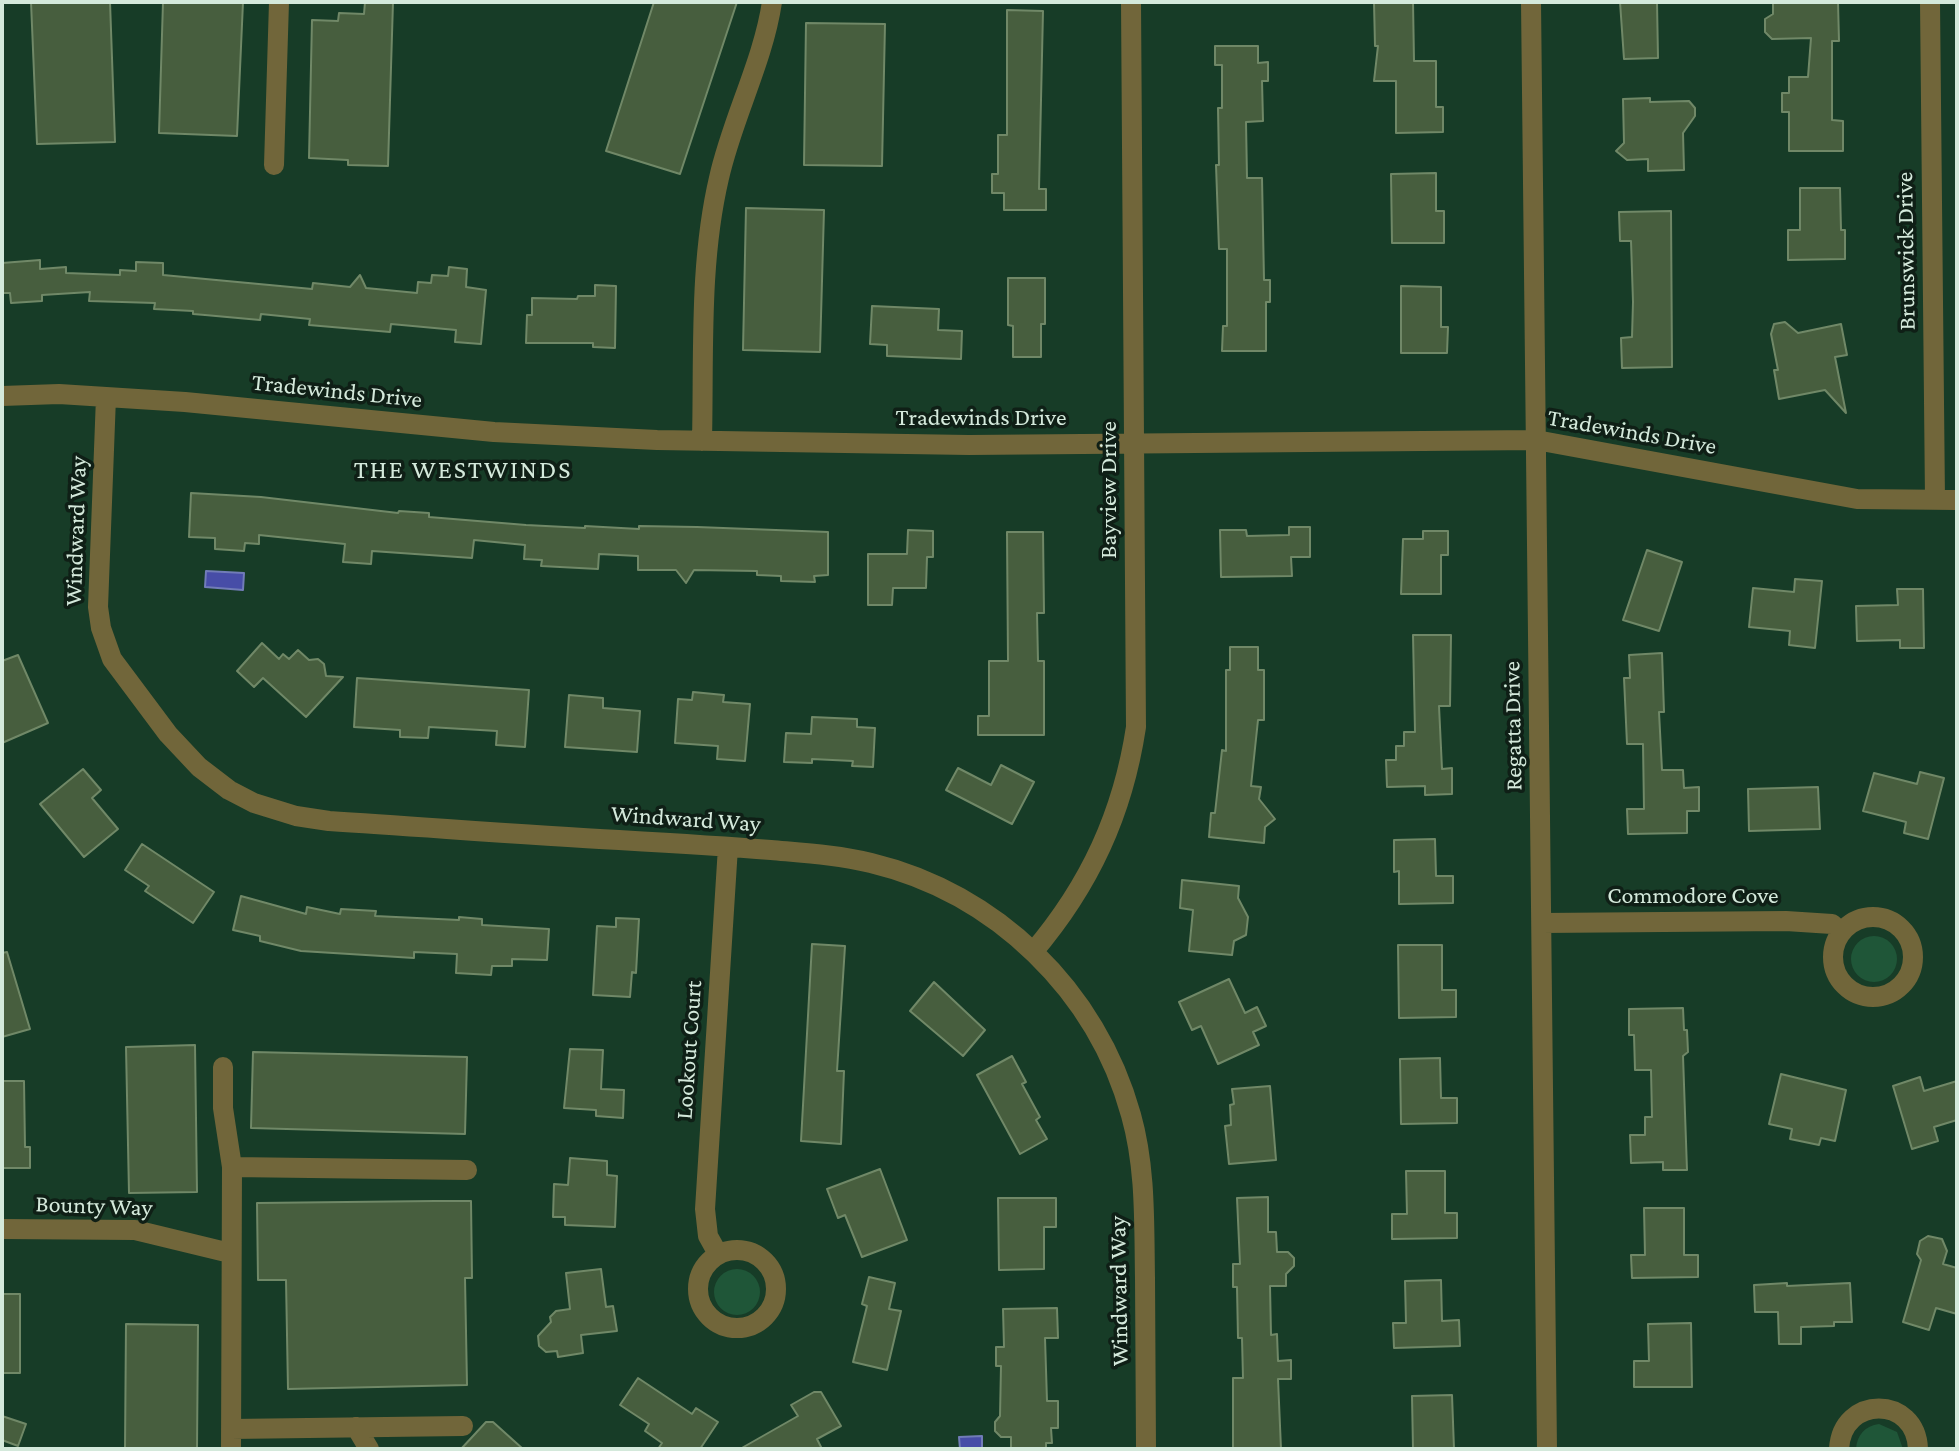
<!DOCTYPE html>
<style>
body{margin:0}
#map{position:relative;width:1959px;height:1451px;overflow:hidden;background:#173c27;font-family:"Crimson Pro",serif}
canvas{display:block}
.frame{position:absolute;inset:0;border:4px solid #d4e9db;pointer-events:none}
</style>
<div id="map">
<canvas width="1959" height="1451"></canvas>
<div class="frame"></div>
</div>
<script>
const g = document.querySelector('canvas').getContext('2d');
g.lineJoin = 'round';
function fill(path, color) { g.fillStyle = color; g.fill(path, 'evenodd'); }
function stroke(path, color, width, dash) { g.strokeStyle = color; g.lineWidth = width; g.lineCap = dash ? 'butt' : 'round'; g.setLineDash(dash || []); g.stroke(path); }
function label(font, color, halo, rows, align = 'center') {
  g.font = font + ' "Crimson Pro",serif'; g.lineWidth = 7; g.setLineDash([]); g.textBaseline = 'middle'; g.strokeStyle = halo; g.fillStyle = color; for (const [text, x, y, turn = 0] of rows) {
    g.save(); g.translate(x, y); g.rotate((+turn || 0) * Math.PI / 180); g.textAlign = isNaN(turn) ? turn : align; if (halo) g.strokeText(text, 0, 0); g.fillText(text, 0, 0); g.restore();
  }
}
fill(new Path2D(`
 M1851 959a23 23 0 1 1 46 0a23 23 0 1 1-46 0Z
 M714 1292a23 23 0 1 1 46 0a23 23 0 1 1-46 0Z
 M1879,1424L1897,1432L1903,1449H1856C1857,1435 1865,1426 1879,1424Z`), '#1f5638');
const water = new Path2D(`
 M206,571L244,573L243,590L205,587Z
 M982,1436V1449H960L959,1437Z`);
fill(water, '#474da7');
stroke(water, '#717cb7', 2);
const building = new Path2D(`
 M31,2H110L115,142L37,144Z
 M163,2H243L237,136L159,133Z
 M365,2H393L388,166L348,165V160L309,158L312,20L338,21L339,13L364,14Z
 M654,2H737L680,174L606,151Z
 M1374,2H1413L1414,61H1436V107H1443V132L1396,133V81H1374L1378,46H1375Z
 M1620,2H1657L1658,58L1624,59Z
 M1773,2H1838L1839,41H1832V120L1843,121V151H1789V112H1782V93H1789V77H1808L1811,38L1772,39L1765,32V19L1773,14Z
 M1007,10L1043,11L1039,189H1046V210H1004V193H992V174H998V135H1007Z
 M806,23L885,24L882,166L804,165Z
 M1215,46H1258V63L1268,62V81H1262L1263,121L1246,122L1247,178H1262L1264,280H1270V302H1266V351H1222L1223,326H1227V249H1219L1216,165H1219L1218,108H1222V65H1215Z
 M1650,98V102L1689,101L1695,108V116L1683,133L1684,170L1648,171V159L1627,160L1616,151L1624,143L1623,99Z
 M1436,173V211H1444V243H1392L1391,174Z
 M1800,188H1840L1841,230H1845V259L1788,260V230H1800Z
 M746,208L824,210L820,352L743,350Z
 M1671,211L1672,367L1622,368L1621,338L1632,337L1633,302L1631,241H1620L1619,212Z
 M40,260V269L66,267V273L120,275V270L136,271V262L163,263V275L312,289L313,283L350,287L360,275L366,288L417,293L418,282L431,283L432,275L448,276L449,267L467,269L466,287L486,290L481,344L455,342L456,330L391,324L390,332L309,325L310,319L261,314L260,320L205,315L193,314V311L154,309L155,303L89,301L90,292L42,295V301L11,303L10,293H2V263Z
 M1008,278H1045V324H1041V357H1013V326L1008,325Z
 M595,285L616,286L615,348L593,347V343H526L527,315H532V298L577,299L578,296H595Z
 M1401,286L1441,287V327H1448L1447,353H1401Z
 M872,306L939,309L938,330L962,331L961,359L887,356V345L870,344Z
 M1785,322L1798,333L1841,324L1847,355L1835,357L1846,413L1825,390L1779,399L1774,370H1778L1771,334L1774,324Z
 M191,493L261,497L398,513L399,511L429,513V517L526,525L585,528V526L639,529V526L697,527L828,532V575L814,576L815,582L781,581V576L757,575V571L694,570L686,583L676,570H638V556L599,554L598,569L541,566L542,560L524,559L525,545L474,540L472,558L372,551L371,564L343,562L345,544L259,535V544L245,543L244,551L215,549V538L189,537Z
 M1289,527H1310V557H1291L1292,576L1221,577L1220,530H1246L1247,536L1289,535Z
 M908,530L933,531V557H927L926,588H893L892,605H868V554H907Z
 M1423,531H1448V555H1441V594H1401L1403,539H1423Z
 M1007,532H1043L1044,613H1037L1038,661H1044V735H978V716H989V661H1008Z
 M1647,550L1682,562L1659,631L1623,620Z
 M1795,579L1822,581L1815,648L1789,645L1790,631L1749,627L1753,588L1794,592Z
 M1897,589H1923L1924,648H1900V640L1857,641L1856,606L1898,605Z
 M1413,635H1451L1450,706H1439L1442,769L1452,768V794L1425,795V786L1387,787L1386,760H1396V746H1404V732H1415Z
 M262,643L279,659L283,654L289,659L298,650L309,660L318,659L324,664L326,676L343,677L306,717L263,678L254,687L237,671Z
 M1230,647H1258V670H1264V720H1258L1251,786L1261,787L1259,799L1275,819L1265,827L1264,843L1209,837L1211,813H1215L1222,750L1226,751V670H1230Z
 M1662,653L1664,712H1659L1662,770H1683L1684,788L1699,787V811H1687V833L1628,834L1627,809H1644L1643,744H1627L1624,678H1630L1629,655Z
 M18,655L48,723L2,743V661Z
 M357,678L529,690L525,747L496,745L497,731L429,727L428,738L400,737V730L354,727Z
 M693,692L724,695L723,702L750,704L745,761L717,759L718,746L675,743L678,699L692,700Z
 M569,695L603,698V708L640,711L637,752L565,747Z
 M812,717L857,719V727L875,728L873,767L852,766L853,761L812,759V763L784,762L786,733L811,734Z
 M1001,765L1034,782L1012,824L946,790L958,768L991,785Z
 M83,769L101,790L92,798L118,829L84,857L40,804Z
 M1920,772L1944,778L1928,839L1904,833L1906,822L1863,811L1874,773L1917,784Z
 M1818,787L1820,829L1749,831L1748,789Z
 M1435,839L1436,876H1453V903L1399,904V871L1394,872V840Z
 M142,844L214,892L193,923L145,891L149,886L125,870Z
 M1182,880L1239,886L1238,898L1248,917L1246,935L1234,941L1232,955L1189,951L1193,910L1180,908Z
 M241,896L306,914L307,907L340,914L341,909L376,911L375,916L459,920V917L482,919V925L549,929L547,960L512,959V966H492L491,975L456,973L457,954L414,952V958L301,951L260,941V936L233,930Z
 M616,918L639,919L636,973L632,972L630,997L593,995L597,926L616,927Z
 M812,944L845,946L837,1071H844L841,1144L801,1141Z
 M1398,945H1442V990H1456V1017L1399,1018Z
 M7,952L30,1029L2,1037V953Z
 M1229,979L1245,1013L1257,1007L1266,1026L1253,1032L1259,1045L1218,1064L1201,1026L1192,1030L1179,1002Z
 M934,982L985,1030L963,1056L910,1011Z
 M1683,1008L1684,1030H1687L1688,1052L1683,1056L1687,1170H1663V1162L1631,1163L1630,1135H1645V1117H1652L1651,1070H1635L1634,1035H1629V1009Z
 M195,1045L197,1192L129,1193L126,1047Z
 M570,1049L603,1050L601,1089L624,1090L623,1118L596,1116V1110L564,1108Z
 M253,1052L467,1057L465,1134L251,1128Z
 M1012,1056L1026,1082L1022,1084L1040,1117L1036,1120L1047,1139L1020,1154L977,1075Z
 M1440,1058L1441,1098H1457V1123L1401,1124L1400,1059Z
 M1781,1074L1846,1090L1835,1141L1821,1138L1819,1145L1790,1139L1792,1129L1769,1124Z
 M1920,1077L1924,1091L1957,1081V1120L1934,1127L1938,1141L1912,1149L1893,1086Z
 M2,1081H24L25,1147H30V1168H3Z
 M1270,1086L1276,1160L1229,1164L1225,1126L1231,1125L1230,1105L1234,1104L1232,1089Z
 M570,1158L607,1161V1175L617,1176L615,1227L565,1225V1217H553L554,1184L568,1185Z
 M880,1169L907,1240L862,1257L845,1215L838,1218L827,1189Z
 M1406,1171H1445V1213H1457V1238L1392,1239V1214H1407Z
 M1268,1197V1232H1276L1277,1252H1288L1294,1258V1266L1286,1274V1286H1270L1271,1335L1277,1334L1278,1361L1291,1360V1379H1278L1281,1449H1233V1378H1243L1242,1338H1238L1237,1287H1233V1264H1240L1237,1198Z
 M998,1198H1056V1227H1044V1269L999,1270Z
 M435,1201H471L472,1278H465L467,1385L288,1389L286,1280H258L257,1203Z
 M1644,1208H1684V1255H1698V1277L1632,1278L1631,1255H1645Z
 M1928,1236L1942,1239L1947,1251L1943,1264L1957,1268V1314L1936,1308L1929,1330L1903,1322L1921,1260L1917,1254L1920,1241Z
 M601,1269L606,1307L613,1306L617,1331L581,1335L583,1353L558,1357L557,1351L546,1352L539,1346L538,1336L551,1322L550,1317L556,1311L570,1309L566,1273Z
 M869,1277L895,1283L889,1309L901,1311L887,1370L853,1362L867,1306L862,1304Z
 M1441,1280L1442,1321L1459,1320L1460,1346L1394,1348L1393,1323H1406L1405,1281Z
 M1787,1283V1286L1850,1283L1852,1322H1834V1326L1801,1327V1344H1779L1778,1312H1755L1754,1285Z
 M2,1294H20V1373H2Z
 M1057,1308L1058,1338H1045L1047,1401H1058V1428H1051L1052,1443H1046V1449H1011V1437H1001L995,1431V1422L1000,1416L1001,1366H996V1347H1004L1003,1309Z
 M1691,1323L1692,1387H1634V1361H1649L1648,1324Z
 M126,1324L198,1325L197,1449H125Z
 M638,1378L692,1414L696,1408L718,1422L700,1449H658L662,1443L645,1431L649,1424L620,1405Z
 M814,1392H821L841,1426L817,1439L822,1449H740L798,1416L791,1405Z
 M1452,1395L1454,1449H1413L1412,1396Z
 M2,1416L26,1424L18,1446L2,1440Z
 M486,1422H493L523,1449H461Z`);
fill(building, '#475e3e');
stroke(building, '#708867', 2);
stroke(new Path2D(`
 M1531,2L1547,1449
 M1930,2L1935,500
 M274,165L279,2
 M2,396L59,394L185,402L494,432L657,440L969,445L1536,440L1857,499L1957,500
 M106,397L98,607L101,628L112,659L168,734L199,767L229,790L254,803L296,816L329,821C426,827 523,835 619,840C670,843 720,846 771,850C804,853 838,855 871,863C996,893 1097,991 1131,1115C1146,1168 1144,1223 1145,1278C1145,1335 1146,1392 1146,1449
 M702,441C704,354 699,263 719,178C732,119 763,62 772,2
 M1833 957a40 40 0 1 1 80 0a40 40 0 1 1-80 0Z
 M1542,923L1786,921L1832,924L1841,932
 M1033,952C1090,885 1123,813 1136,727L1131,2
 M223,1067V1108L232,1167L231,1449
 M232,1167L467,1170
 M2,1229L135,1230L230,1253
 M698 1289a39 39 0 1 1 78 0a39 39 0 1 1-78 0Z
 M718,1254L708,1236L705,1209L728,847
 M356,1427L369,1449
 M231,1429L463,1426
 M1839,1449C1842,1395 1916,1395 1918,1449`), '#71663a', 20);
label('24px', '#d4e9db', '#0f1f16', [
 ["Brunswick Drive",1906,251,-91],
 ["Tradewinds Drive",337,391,6],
 ["Tradewinds Drive",981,418],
 ["Tradewinds Drive",1632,432,10],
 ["Bayview Drive",1109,490,-90],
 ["Windward Way",76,531,-88],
 ["Regatta Drive",1513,726,-91],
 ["Windward Way",686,819,4],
 ["Commodore Cove",1693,896],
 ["Lookout Court",689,1050,-86],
 ["Bounty Way",94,1206,2],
 ["Windward Way",1119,1291,-91]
]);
g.letterSpacing = '2px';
label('26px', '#d4e9db', '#0f1f16', [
 ["THE WESTWINDS",463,470]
]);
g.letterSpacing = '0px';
</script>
